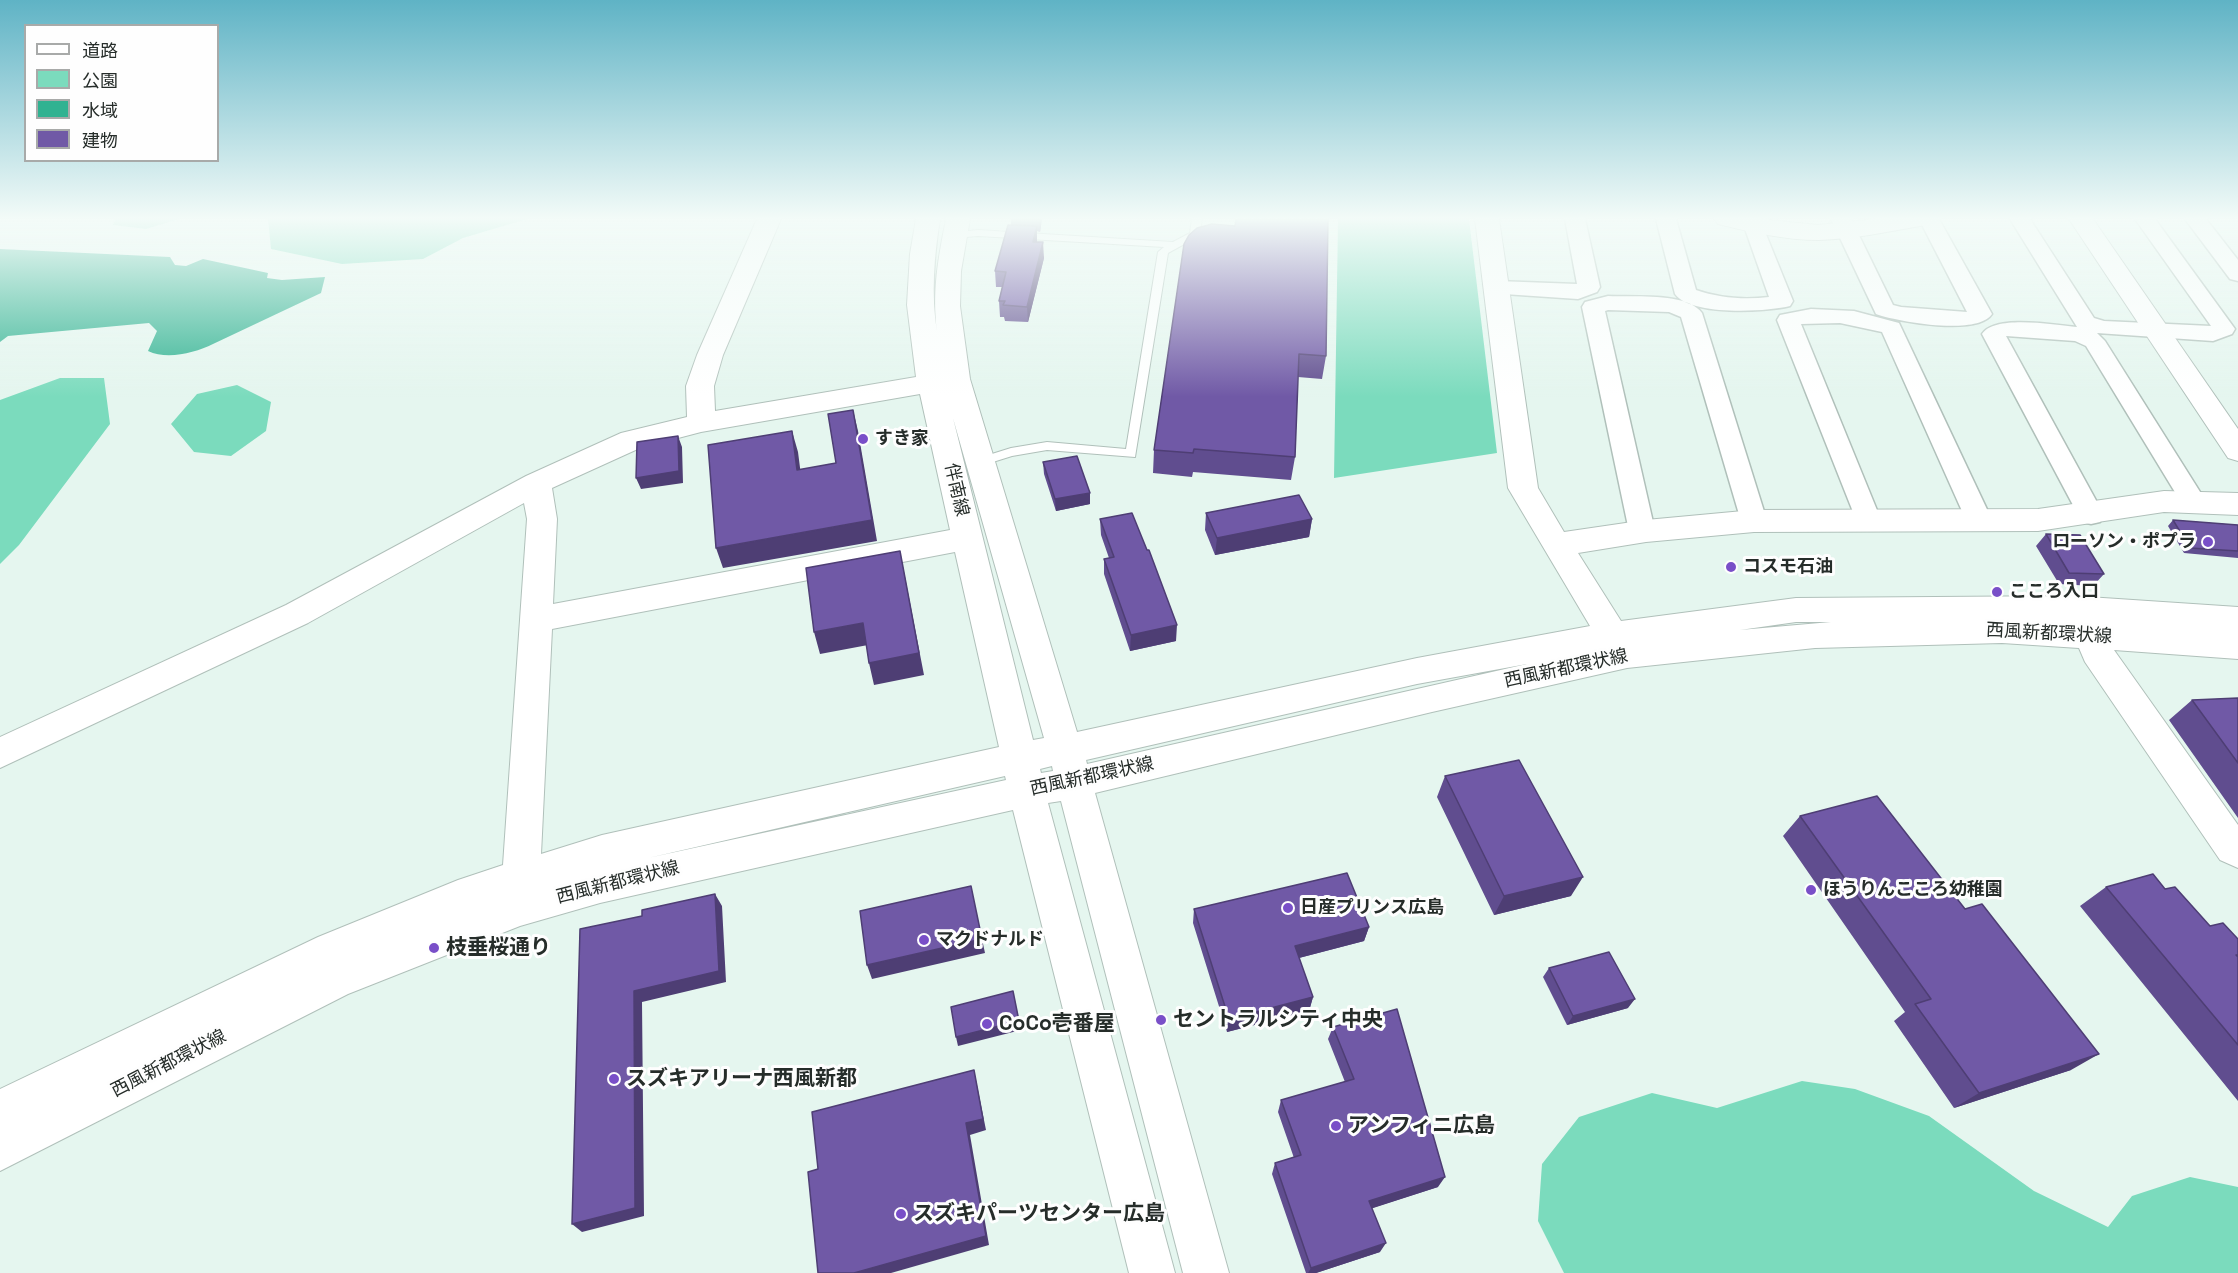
<!DOCTYPE html>
<meta charset="utf-8">
<style>
body{margin:0}
#map{position:relative;width:2238px;height:1273px;overflow:hidden;background:#e5f6ef;font-family:"Space Grotesk","Noto Sans JP",sans-serif}
canvas{display:block}
.legend{position:absolute;left:24px;top:24px;width:195px;height:138px;box-sizing:border-box;background:#fefefe;border:2px solid #a8aaa9;margin:0;padding:8px 10px;list-style:none;font-size:18px;color:#262d2a}
.legend li{display:flex;align-items:center;gap:12px;height:30px}
.legend b{width:30px;border:2px solid #a8aaa9}
</style>
<div id="map">
<canvas width="2238" height="1273"></canvas>
<ul class="legend">
<li><b style="height:8px;background:#fff"></b>道路</li>
<li><b style="height:16px;background:#7bdbbd"></b>公園</li>
<li><b style="height:16px;background:#31b291"></b>水域</li>
<li><b style="height:16px;background:#7059a6"></b>建物</li>
</ul>
</div>
<script>
const g = document.querySelector('canvas').getContext('2d');
g.lineJoin = 'round';
function fill(path, color) { g.fillStyle = color; g.fill(path, 'evenodd'); }
function stroke(path, color, width, dash) { g.strokeStyle = color; g.lineWidth = width; g.lineCap = dash ? 'butt' : 'round'; g.setLineDash(dash || []); g.stroke(path); }
function label(font, color, halo, rows, align = 'center') {
  g.font = font + ' "Space Grotesk","Noto Sans JP",sans-serif'; g.lineWidth = 6; g.setLineDash([]); g.textBaseline = 'middle'; g.strokeStyle = halo; g.fillStyle = color; for (const [text, x, y, turn = 0] of rows) {
    g.save(); g.translate(x, y); g.rotate((+turn || 0) * Math.PI / 180); g.textAlign = isNaN(turn) ? turn : align; if (halo) g.strokeText(text, 0, 0); g.fillText(text, 0, 0); g.restore();
  }
}
fill(new Path2D(`
 M115,219H179L146,229L113,225Z
 M268,219H527L463,238L423,259L342,264L271,249Z
 M1338,219H1469L1497,453L1334,478Z
 M60,378H104L110,424L19,545L0,564V400Z
 M237,385L271,402L266,431L231,456L194,452L171,424L197,394Z
 M1802,1081L1855,1089L1929,1116L2034,1191L2108,1227L2132,1196L2190,1177L2238,1187V1273H1564L1538,1221L1542,1164L1579,1117L1652,1093L1717,1108Z`), '#7bdbbd');
fill(new Path2D(`
 M0,249L170,257L175,265L186,266L203,259L268,273L267,278L282,280L325,277L321,293L213,344C195,353 167,360 148,351L157,331L149,323L8,336L0,342Z`), '#31b291');
const lane = new Path2D(`
 M1192,219H1202L1199,236L1168,253L1135,457L1047,450L1012,456L980,466L976,465L974,462L976,459L1011,448L1047,442L1126,449L1158,252L1164,247L978,236L954,238L949,235L950,233L978,230L1173,242L1190,233Z`);
const street = new Path2D(`
 M1565,219H1585L1600,287L1597,292L1578,299L1489,293L1486,288L1489,283L1497,281L1577,284Z
 M1656,219H1676L1696,290C1719,298 1745,300 1769,297L1744,226L1747,222L1754,220L1761,222L1793,301L1790,306C1766,312 1690,316 1675,294Z
 M1831,219H1851L1893,305L1901,307L1967,312L1919,219H1939L1992,314C1978,336 1898,322 1876,314Z
 M2010,219H2030L2094,318L2104,321L2211,326L2135,219H2155L2235,329L2232,334L2213,341L2097,333L2105,341L2202,495L2206,501L2202,507L2193,510L2184,507L2086,346L2075,341L2006,336L2104,515L2100,522L2091,524L2082,522L1982,334C1995,314 2055,325 2077,327Z
 M2185,219H2206L2238,260V281L2230,279Z
 M1608,296C1632,297 1688,292 1702,313L1767,521L1763,528L1754,530L1745,528L1741,521L1681,317L1669,312L1608,310L1605,311L1655,531L1651,538L1642,541L1633,538L1629,531L1582,307L1585,302Z
 M1811,309L1854,311L1899,323L1992,520L1988,527L1979,529L1970,527L1966,520L1882,332L1840,323L1801,324L1881,520L1877,527L1868,529L1859,527L1777,320L1780,315Z`);
const secondary = new Path2D(`
 M757,219H781L723,355L714,386L715,411L916,377L907,305L910,254L916,219H940C934,257 931,294 937,332C932,291 938,259 946,219H970L961,271L960,306L970,379L1077,732L1417,658L1590,626L1508,488L1475,219H1499L1538,488L1564,532L1646,520L1754,510L2038,509L2164,491L2238,493V515L2164,512L2038,531L1754,532L1646,542L1578,553L1621,621L1796,598L2073,596L2238,607V633L2043,620L2238,633V659L2114,650L2238,825V868L2220,860L2085,662L2079,648L2002,643L1815,648L1627,668L1432,712L1095,793L1229,1273H1183L1061,801L1048,803L1175,1273H1129L1013,810L600,903L520,926L348,994L0,1171V1089L318,937L458,880L503,865L527,519L524,503L308,623L0,768V737L286,605L526,476L621,433L687,417L686,386L697,355ZM920,394L950,530L553,604L557,519L552,488L640,448L701,432ZM953,418L1044,738L1033,740ZM955,552L999,747L602,835L541,854L552,629ZM1796,622H1831L1740,630ZM1527,664L1087,764L1086,760L1417,684ZM1052,766L1053,771L1041,773L1040,769ZM1005,776L1006,780L648,858Z
 M1714,219H1759L1818,225L1877,219H1932L1928,224L1920,226C1886,232 1853,239 1819,240C1784,240 1751,232 1718,224Z
 M2069,219H2093L2238,429V461L2228,458Z`);
stroke(lane, '#b0c0ba', 2);
stroke(street, '#b0c0ba', 3);
stroke(secondary, '#b0c0ba', 2);
fill(lane, '#fff');
fill(street, '#fff');
fill(secondary, '#fff');
fill(new Path2D(`
 M1011,219H1042L1040,232L1037,231V242L1044,258L1028,322L1005,321L1004,317H1000L999,301L1002,287H996L995,271L1011,225Z
 M1184,244L1326,356L1322,379L1298,377L1295,457L1291,480L1193,472L1192,477L1153,473L1154,450Z
 M1043,462L1090,504L1056,511L1044,474Z
 M1206,513L1312,519L1309,537L1215,555L1205,530Z
 M1100,519L1176,641L1130,651L1104,574V559L1109,558L1101,535Z
 M2173,520L2238,525V558L2184,553L2168,526Z
 M2046,534L2104,574L2093,586L2059,584L2036,546Z
 M2238,698V818L2169,720L2192,700Z
 M1445,776L1571,896L1494,915L1437,797Z
 M1800,816L2071,1070L1954,1108L1894,1021L1905,1012L1783,836Z
 M2106,887L2165,889L2210,926L2238,939V1101L2080,906Z
 M1194,909L1369,927L1364,941L1299,958L1313,997L1309,1011L1227,1032L1193,923Z
 M1549,968L1628,1008L1567,1025L1543,977Z
 M1333,1027L1438,1187L1372,1208L1380,1252L1316,1273H1306L1272,1174L1275,1163L1294,1158L1278,1112L1281,1100L1345,1082L1328,1039Z`), '#604d8f');
fill(new Path2D(`
 M1039,219H1042L1040,232L1039,220Z
 M1037,226V242H1033Z
 M1043,242L1044,258L1028,322L1027,307Z
 M853,410L858,431L877,541L723,568L716,548L872,520Z
 M792,431L798,452L803,491L797,470Z
 M678,436L682,447L683,483L641,489L636,478Z
 M1090,493V504L1056,511L1055,499Z
 M1312,519L1309,537L1215,555L1217,538Z
 M900,551L924,675L874,685L869,663Z
 M863,623L868,645L820,654L814,632Z
 M1177,625L1176,641L1130,651L1131,635Z
 M1583,877L1571,896L1494,915L1504,896Z
 M715,894L722,906L726,982L642,1002L644,1216L582,1232L572,1224L634,991Z
 M1369,927L1364,941L1291,960L1295,946Z
 M982,939L985,953L872,979L867,965Z
 M1313,997L1309,1011L1227,1032L1229,1019Z
 M1635,999L1628,1008L1567,1025L1573,1016Z
 M1019,1021L1021,1030L958,1046L956,1037Z
 M2099,1054L2071,1070L1954,1108L1979,1093Z
 M974,1070L986,1130L970,1135L989,1245L891,1273H854Z
 M1445,1177L1438,1187L1364,1211L1369,1201Z
 M1386,1243L1380,1252L1316,1273H1308L1311,1268Z`), '#4e3e74');
const building = new Path2D(`
 M1236,219H1328L1326,356L1299,354L1295,457L1194,449L1193,453L1154,450L1184,244L1189,235L1197,228L1212,224L1235,226Z
 M1008,225L1037,226L1033,242H1043L1027,307L1003,305L1005,301H999L1006,272L995,271Z
 M853,410L872,520L716,548L708,445L792,431L797,470L836,463L828,414Z
 M678,436L679,471L636,478L637,442Z
 M1077,456L1090,493L1055,499L1043,462Z
 M1299,495L1312,519L1217,538L1206,513Z
 M1132,513L1147,550H1149L1177,625L1131,635L1104,559L1114,557L1100,519Z
 M2173,520L2238,525V551L2190,548Z
 M2046,534L2080,535L2104,574L2069,573Z
 M900,551L919,653L869,663L863,623L814,632L806,568Z
 M2238,698V763L2192,700Z
 M1519,760L1583,877L1504,896L1445,776Z
 M1877,796L1965,909L1982,904L2099,1054L1979,1093L1915,1004L1931,999L1800,816Z
 M1347,873L1369,927L1295,946L1313,997L1229,1019L1194,909Z
 M2153,874L2165,889L2175,887L2210,926L2223,923L2238,939V955H2236L2238,957V1045L2106,887Z
 M971,886L982,939L867,965L860,911Z
 M715,894L719,971L634,991L635,1208L572,1224L580,929L642,916V910Z
 M1609,952L1635,999L1573,1016L1549,968Z
 M1013,991L1019,1021L956,1037L951,1007Z
 M1397,1009L1445,1177L1369,1201L1386,1243L1311,1268L1275,1163L1301,1155L1281,1100L1354,1079L1333,1027Z
 M974,1070L983,1119L966,1123L986,1236L854,1273H818L808,1172L818,1169L812,1112Z`);
fill(building, '#7059a6');
stroke(building, '#4e3e74', 1.5);
const sky = g.createLinearGradient(0, 0, 0, 397);
sky.addColorStop(0, '#5fb3c5');
sky.addColorStop(0.55, '#f3fbf8');
sky.addColorStop(1, '#f3fbf800');
g.fillStyle = sky;
g.fillRect(0, 0, 2238, 397);
for (const [x, y, r, color] of [
 [863,439,6,"#794fc8"],
 [2208,542,6,"#794fc8"],
 [1731,567,6,"#794fc8"],
 [1997,592,6,"#794fc8"],
 [1811,890,6,"#794fc8"],
 [1288,908,6,"#794fc8"],
 [924,940,6,"#794fc8"],
 [434,948,6,"#794fc8"],
 [1161,1020,6,"#794fc8"],
 [987,1024,6,"#794fc8"],
 [614,1079,6,"#794fc8"],
 [1336,1126,6,"#794fc8"],
 [901,1214,6,"#794fc8"]
]) { const dot = new Path2D(); dot.arc(x, y, r, 0, 2 * Math.PI); g.fillStyle = color; g.fill(dot); stroke(dot, '#fefefe', 2); }
label('bold 18px', '#262d2a', '#fefefe', [
 ["すき家",875,439],
 ["ローソン・ポプラ",2196,542,"right"],
 ["コスモ石油",1743,567],
 ["こころ入口",2009,592],
 ["ほうりんこころ幼稚園",1823,890],
 ["日産プリンス広島",1300,908],
 ["マクドナルド",936,940]
], 'left');
label('18px', '#262d2a', '#fefefe', [
 ["伴南線",956,490,77],
 ["西風新都環状線",2049,634,3],
 ["西風新都環状線",1566,669,-12],
 ["西風新都環状線",1092,777,-12],
 ["西風新都環状線",618,883,-14],
 ["西風新都環状線",169,1064,-27]
]);
label('bold 21px', '#262d2a', '#fefefe', [
 ["枝垂桜通り",446,948],
 ["セントラルシティ中央",1173,1020],
 ["CoCo壱番屋",999,1024],
 ["スズキアリーナ西風新都",626,1079],
 ["アンフィニ広島",1348,1126],
 ["スズキパーツセンター広島",913,1214]
], 'left');
</script>
